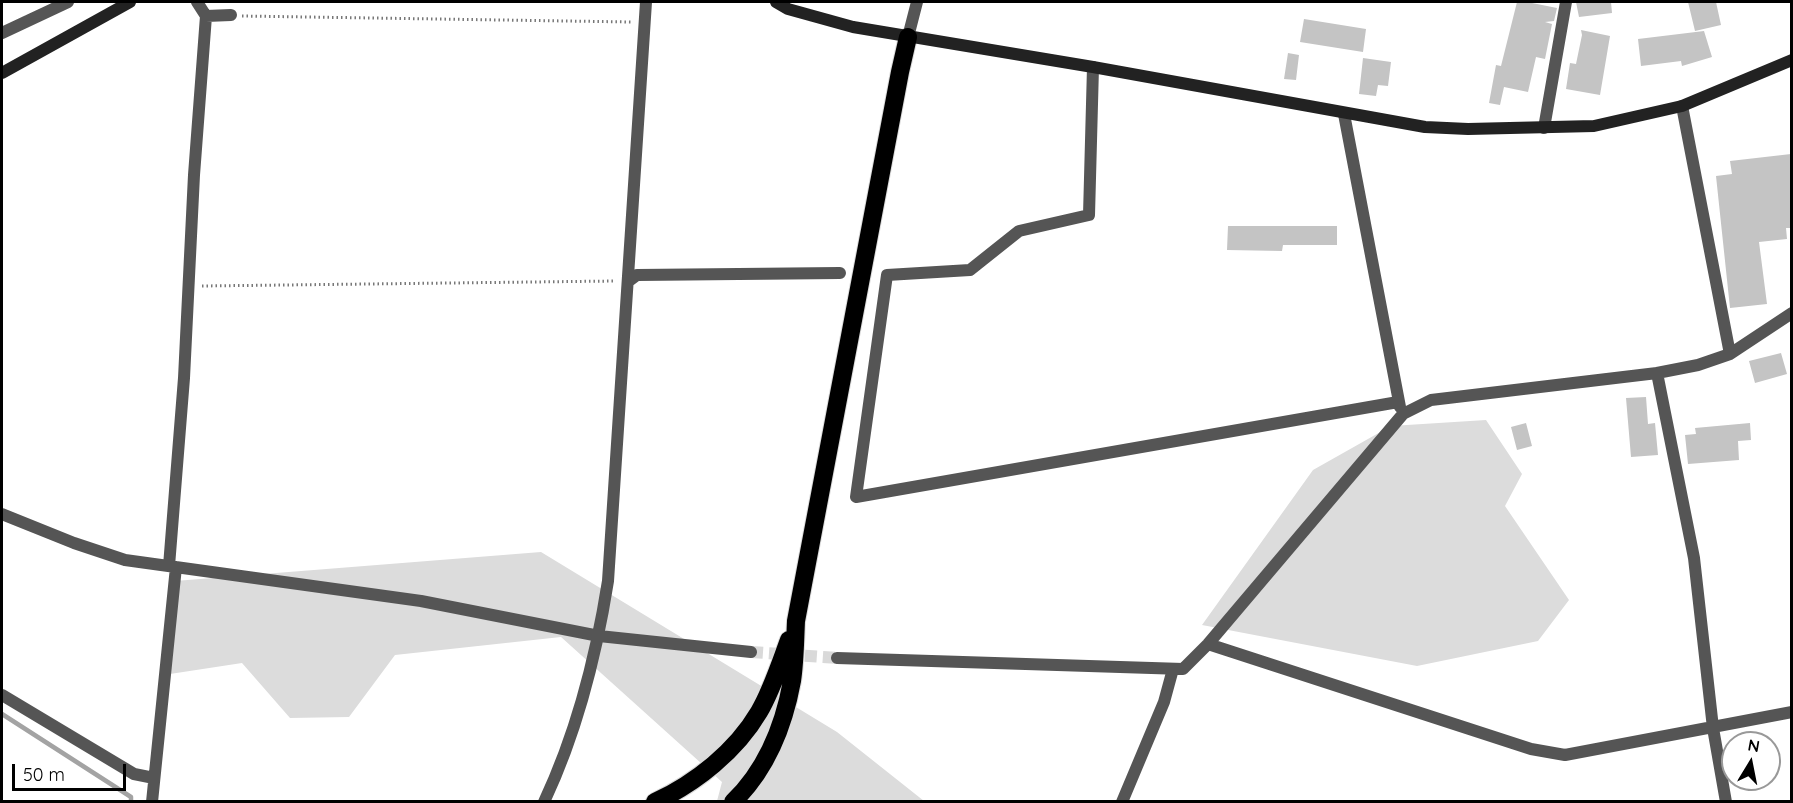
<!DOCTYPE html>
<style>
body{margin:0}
#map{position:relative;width:1793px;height:803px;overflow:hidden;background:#fff;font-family:Quicksand,sans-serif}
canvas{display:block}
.frame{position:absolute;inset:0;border:3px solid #000;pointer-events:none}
.north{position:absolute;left:1721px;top:731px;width:60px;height:60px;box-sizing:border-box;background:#fff;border:2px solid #999;border-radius:50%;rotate:10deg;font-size:16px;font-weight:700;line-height:24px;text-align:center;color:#000}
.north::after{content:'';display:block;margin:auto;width:21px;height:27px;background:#000;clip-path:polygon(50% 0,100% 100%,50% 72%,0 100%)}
.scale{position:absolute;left:12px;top:764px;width:114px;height:27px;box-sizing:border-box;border:3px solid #000;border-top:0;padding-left:8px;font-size:18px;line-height:21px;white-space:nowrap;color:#000;-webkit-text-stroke:4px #fff;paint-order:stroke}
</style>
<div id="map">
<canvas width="1793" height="803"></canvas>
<div class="frame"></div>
<div class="north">N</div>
<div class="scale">50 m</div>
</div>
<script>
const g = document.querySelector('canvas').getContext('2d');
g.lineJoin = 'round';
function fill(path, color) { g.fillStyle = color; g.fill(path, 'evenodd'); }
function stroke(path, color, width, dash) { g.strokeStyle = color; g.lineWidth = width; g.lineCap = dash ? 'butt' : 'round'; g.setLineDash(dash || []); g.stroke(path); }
fill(new Path2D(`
 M1486,420L1522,474L1505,506L1569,600L1538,641L1417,666L1202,625L1313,470L1391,426Z
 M541,552L837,732L924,801H717L722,782L561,637L395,655L349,717L290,718L242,663L170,674L175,581Z`), '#dcdcdc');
stroke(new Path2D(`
 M2,714L131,797V802`), '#a3a3a3', 4.5);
fill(new Path2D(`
 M1517,2H1527L1557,8L1554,21L1545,22L1552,24L1545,59L1536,57L1528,92L1504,87L1500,105L1489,103L1496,65L1501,66Z
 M1576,2H1611L1612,13L1579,17Z
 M1688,2H1716L1721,25L1695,31Z
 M1304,19L1366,29L1363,52L1300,42Z
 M1581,30L1610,36L1600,95L1566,89L1570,63L1576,64L1582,35Z
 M1704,31L1712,57L1682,66L1681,61L1641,66L1638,39Z
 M1288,53L1299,55L1296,80L1284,79Z
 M1363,58L1391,62L1388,86L1378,85L1376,96L1359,94Z
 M1791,154V228H1786L1787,239L1759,242L1767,304L1730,308L1716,176L1732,174L1730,161Z
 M1228,226H1337V245H1283L1282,251L1227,250Z
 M1781,353L1787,374L1755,383L1749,361Z
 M1646,397L1648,424L1655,423L1658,455L1631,457L1626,398Z
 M1526,423L1532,446L1517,450L1511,427Z
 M1750,423L1751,440L1738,441L1739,460L1688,464L1685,435L1696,434L1695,428Z`), '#c4c4c4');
stroke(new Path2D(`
 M751,652L837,658`), '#d9d9d9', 12, [12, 6]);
const highway = new Path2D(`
 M655,802C696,783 736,751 759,712C772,690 780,664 789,640
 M733,802C766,770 784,725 792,681C795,662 795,641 796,621L900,72L908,37`);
stroke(highway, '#dbdbdb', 20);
stroke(new Path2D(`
 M242,16L631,22
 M202,286L615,281`), '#777', 3, [1.5, 3]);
stroke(new Path2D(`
 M206,16L231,15
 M2,33L68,2
 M908,37L917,2
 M1093,67L1089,215L1019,231L970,270L887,275L856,497L1398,402
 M1682,106L1730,354
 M1344,114L1400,407
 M1544,128L1566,2
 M629,281L637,275L840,273
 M1657,373L1694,558L1713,728L1726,802
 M2,514L74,543L125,560L421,601L599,636L751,652
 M169,566L184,378L194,175L206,16L197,2
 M1208,644L1531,749L1565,755L1792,712
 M837,658L1183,669L1208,644L1403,414L1431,400L1657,373L1698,365L1730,354L1792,313
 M2,695L134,774L154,778
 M152,802L176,567
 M544,802C577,732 596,657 608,581L646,2
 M1122,802L1164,702L1173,669`), '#555', 12);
stroke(new Path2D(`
 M776,2L788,9L853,27L1093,67L1425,127L1468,129L1594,126L1682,106L1792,60
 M2,73L130,2`), '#222', 12);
stroke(highway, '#000', 18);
</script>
